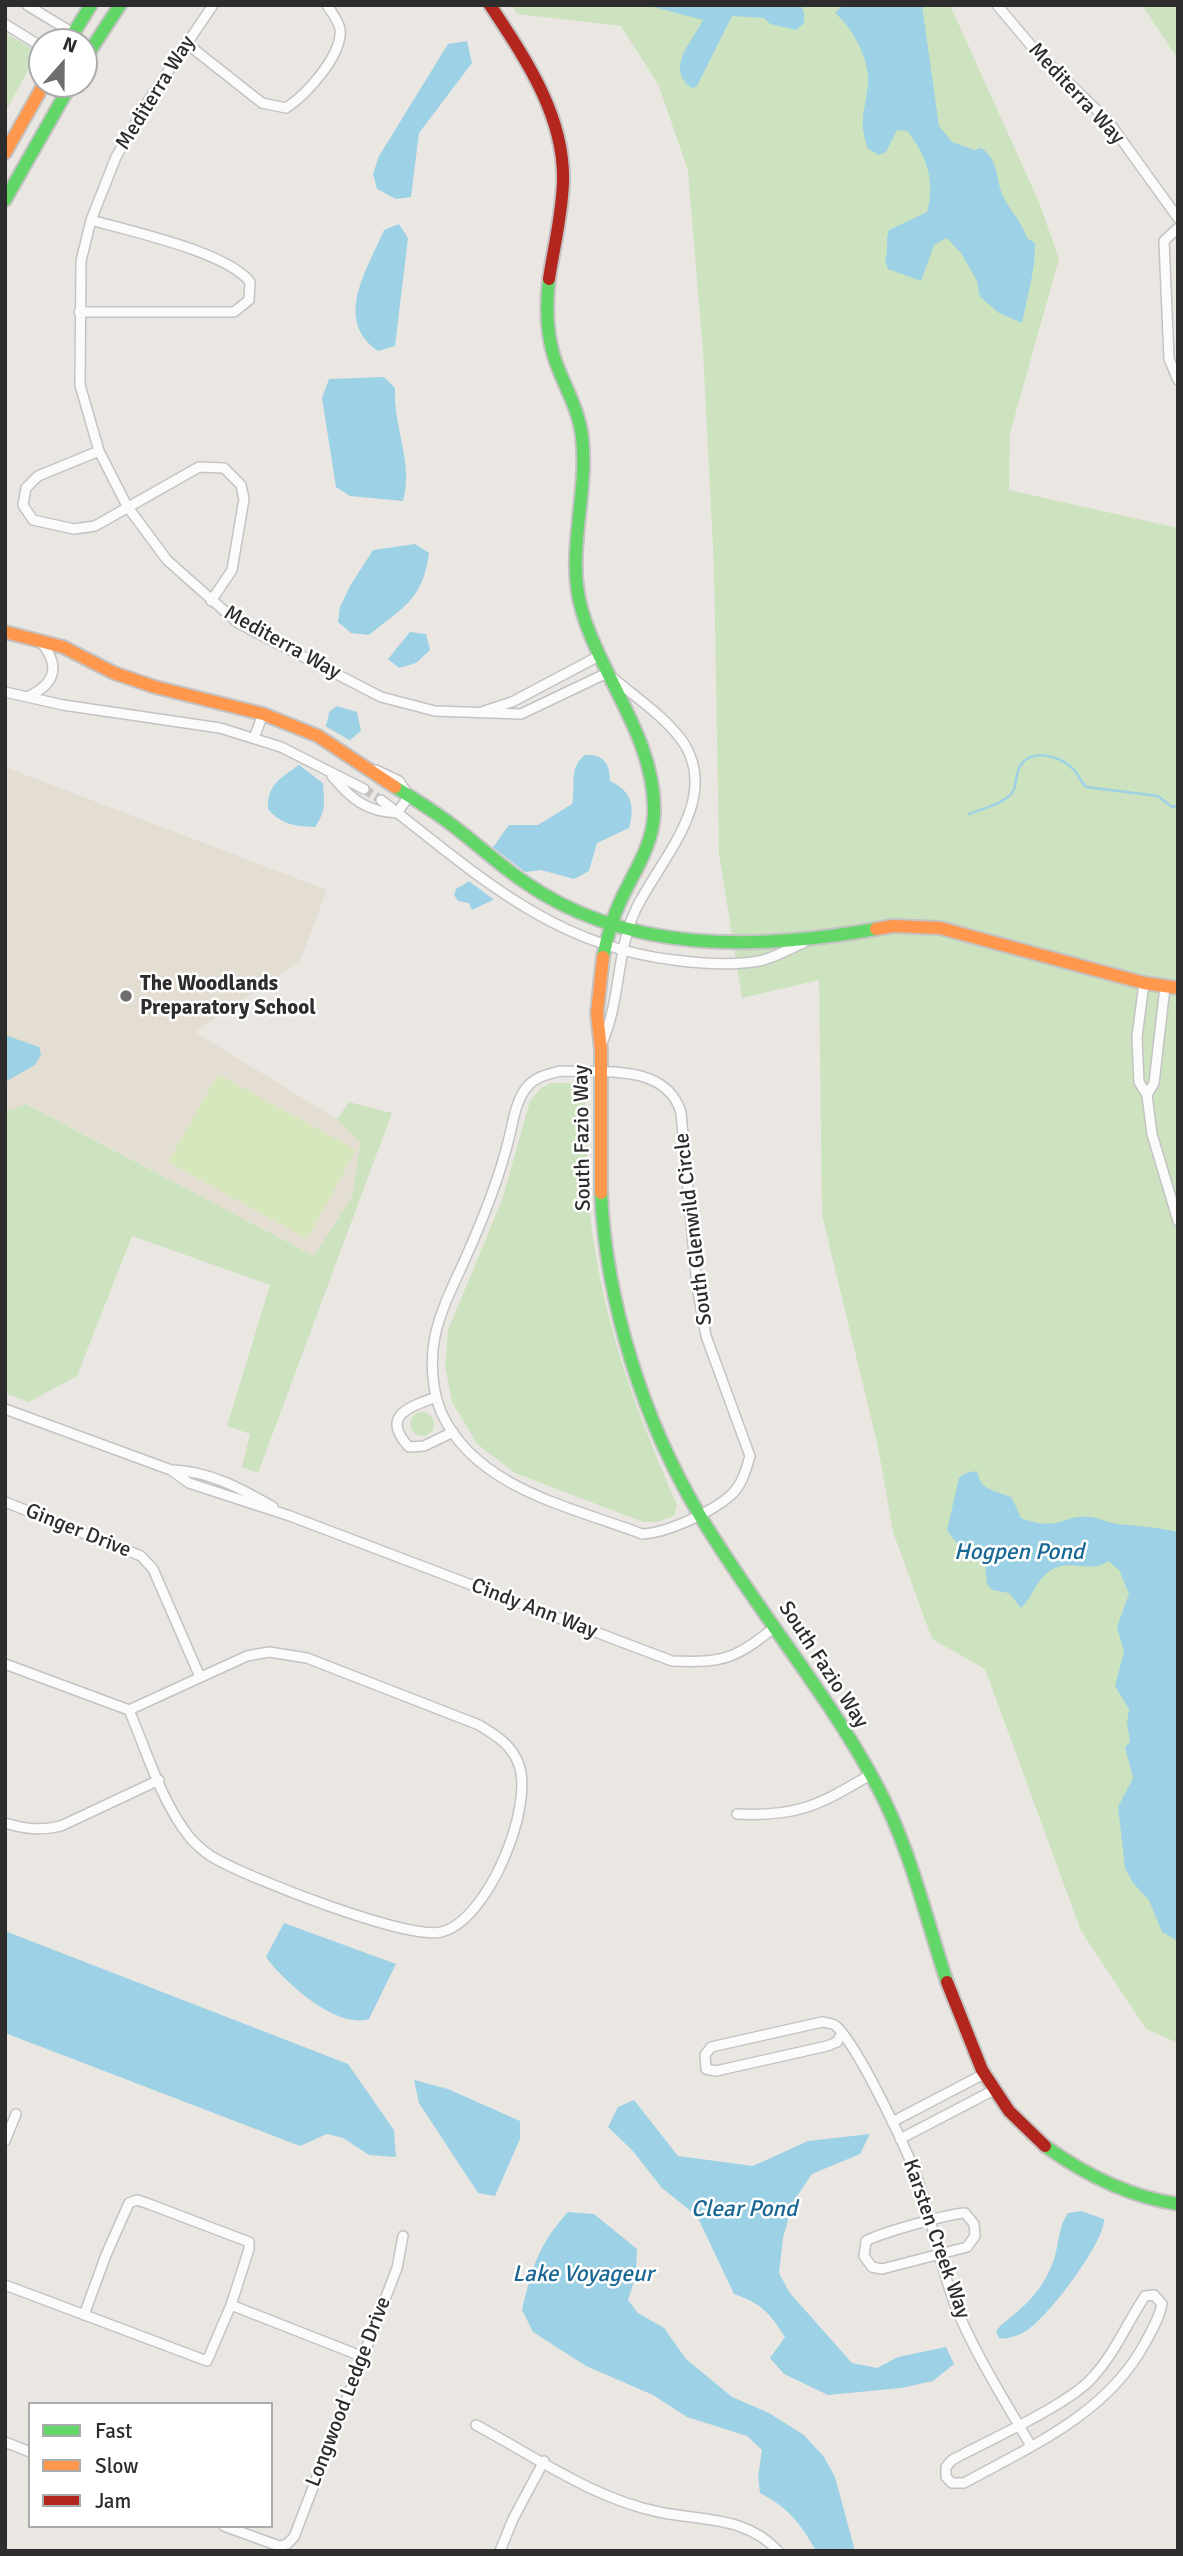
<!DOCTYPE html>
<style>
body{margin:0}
#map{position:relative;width:1183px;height:2556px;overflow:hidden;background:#eae7e3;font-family:Signika,sans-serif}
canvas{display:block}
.frame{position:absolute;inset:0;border:7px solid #2d2d2d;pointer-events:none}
.legend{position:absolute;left:28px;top:2402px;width:245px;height:126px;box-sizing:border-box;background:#fff;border:2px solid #ababab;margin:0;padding:9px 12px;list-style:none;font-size:21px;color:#2d2d2d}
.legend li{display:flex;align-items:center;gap:14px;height:35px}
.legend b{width:35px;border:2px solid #ababab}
.north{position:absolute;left:28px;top:28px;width:70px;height:70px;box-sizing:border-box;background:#fff;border:2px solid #ababab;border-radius:50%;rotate:21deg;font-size:19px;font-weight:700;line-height:28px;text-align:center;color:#2d2d2d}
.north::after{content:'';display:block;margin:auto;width:24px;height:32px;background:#6f6e6d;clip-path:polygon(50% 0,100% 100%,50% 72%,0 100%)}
</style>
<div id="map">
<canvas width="1183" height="2556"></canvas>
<div class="frame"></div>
<ul class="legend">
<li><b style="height:9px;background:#63d668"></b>Fast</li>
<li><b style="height:9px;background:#ff974d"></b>Slow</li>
<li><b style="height:9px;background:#b3261e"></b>Jam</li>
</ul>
<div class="north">N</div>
</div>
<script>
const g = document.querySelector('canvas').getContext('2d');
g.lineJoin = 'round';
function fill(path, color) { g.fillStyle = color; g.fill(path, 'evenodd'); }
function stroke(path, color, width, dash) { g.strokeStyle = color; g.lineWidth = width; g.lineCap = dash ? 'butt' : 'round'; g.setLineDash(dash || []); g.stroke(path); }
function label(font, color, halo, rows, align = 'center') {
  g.font = font + ' Signika,sans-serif'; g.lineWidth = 5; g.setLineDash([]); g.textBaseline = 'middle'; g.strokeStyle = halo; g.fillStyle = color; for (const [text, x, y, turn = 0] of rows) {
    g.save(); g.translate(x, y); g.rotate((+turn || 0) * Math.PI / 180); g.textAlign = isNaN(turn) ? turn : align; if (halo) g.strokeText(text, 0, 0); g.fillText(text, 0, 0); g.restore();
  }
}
fill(new Path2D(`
 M5,767L327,890L300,961L195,1032L337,1119L360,1142L353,1195L314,1256L27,1104L5,1112Z`), '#e4ded2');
fill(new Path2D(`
 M512,5H950L1039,202L1059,259L1010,433L1009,490L1178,528V2043L1146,2029L1081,1931L985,1669L932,1639L893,1532L878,1447L822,1215L819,980L742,998L719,854L714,569L703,352L688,171L659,86L621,26L517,14Z
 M1142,5H1178V59Z
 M5,33L38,52L5,113Z
 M551,1083H576L584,1091C589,1132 585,1173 590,1214C602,1320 635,1408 677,1505L674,1516L658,1522H643L515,1473L477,1444L452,1402L445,1366L448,1330L502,1200L530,1101L541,1088Z
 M349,1102L392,1113L258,1473L242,1467L250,1434L227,1426L270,1285L132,1236L77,1376L29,1402L5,1393V1112L26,1104L314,1256L353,1195L360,1142L337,1119Z
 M410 1424a12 12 0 1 1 24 0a12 12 0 1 1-24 0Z`), '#cde3bf');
fill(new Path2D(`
 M218,1074L356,1150L307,1239L168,1162Z`), '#d6e6bd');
fill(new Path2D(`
 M646,5H800L804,12V23L796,30L770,24L764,18L732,16L697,86L692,88C664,68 693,41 703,20Z
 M843,5H922L939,126L952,142L974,150L981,148C1000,160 995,181 1004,198C1012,214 1021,220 1027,238L1035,243C1036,267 1027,298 1022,323L999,313L980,297L977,281L961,253L947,238L934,245L921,281L888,269L885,260C889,250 885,238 889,230L927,212C936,183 926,153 907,131L897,130L886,152L879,155L868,149C858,121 865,111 868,85C870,60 853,28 835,13Z
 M467,41L472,63L419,133L411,197L396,199L377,189L373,174L379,156L448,44Z
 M399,224L408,238L395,346L378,351C333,320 367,270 384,230Z
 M384,377L395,388C393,426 414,465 403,501L350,496L336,487L322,398L329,379Z
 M415,544L429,553C423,600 403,607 369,635L351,633L338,622L340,607L350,586L373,550Z
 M410,632L426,634L430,650L416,663L399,668L388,659Z
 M337,706L357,712L361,731L350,740L323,783C324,802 327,810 315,827C297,827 280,824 268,809C267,785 280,779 296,767C312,754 327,731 329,712Z
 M585,755C605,754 610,765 610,781C630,790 636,805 629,828L597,843L589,871L574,879L541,870L526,872L493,900L472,910L469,903L458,901L454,895L456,889L468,882L509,825H538L572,804C576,785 568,768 585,755Z
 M5,1035L39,1047L41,1055L35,1065L5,1082Z
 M977,1471C981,1493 998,1490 1012,1498L1021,1518C1060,1533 1061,1514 1091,1517C1100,1518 1108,1523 1118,1524C1138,1526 1157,1527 1178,1532V1941L1162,1932L1149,1900L1133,1883L1125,1868L1118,1807L1133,1778L1125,1747L1130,1742L1127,1722L1129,1709L1115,1686L1124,1652L1117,1627L1129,1594L1119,1570L1108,1561C1093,1573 1074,1561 1058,1567C1038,1573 1034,1596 1021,1608L1009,1593L992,1590L987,1584L985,1564L963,1552L947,1530L959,1478L966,1473Z
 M284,1923L396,1964L369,2019C337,2030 283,1981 266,1957Z
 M5,1931L348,2064L394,2130L396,2157L369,2155L343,2138L327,2134L300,2146L5,2033Z
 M414,2080L448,2089L520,2121V2139L495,2196L478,2193L419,2103Z
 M634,2100L678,2156L753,2166L808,2141L870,2134L860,2154L812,2174L793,2202L783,2238L779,2273L789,2292L852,2363L877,2368L898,2357L946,2347L954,2364L933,2381L901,2388L828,2395L784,2374L770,2358L785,2337C770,2313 761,2303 734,2294L697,2216L662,2188L632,2150L608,2127L618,2107Z
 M1081,2211L1104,2219C1105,2242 1050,2314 1030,2328C1023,2334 1008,2340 999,2338L996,2331L1001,2325C1026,2306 1046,2287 1055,2256C1059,2241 1059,2226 1068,2213Z
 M568,2212L594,2214L637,2249L636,2275L628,2300L638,2313L664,2328L686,2359L732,2397L769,2413L804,2435L824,2457L835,2477L855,2551H816C801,2524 788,2507 760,2493L758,2477L762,2450L747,2436L687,2417L653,2395L586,2366L533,2332L522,2310C532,2268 538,2245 568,2212Z`), '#9dd1e5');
fill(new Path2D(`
 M325,726L351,741L325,785L298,764Z
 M491,846L529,875L497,902L466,879Z`), '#eae7e3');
stroke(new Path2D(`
 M969,814C983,808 998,806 1009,796C1018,788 1014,781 1018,771C1026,747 1059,754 1073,769C1078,773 1081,782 1086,787L1158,796L1172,807L1178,805`), '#9dd1e5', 2.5);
stroke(new Path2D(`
 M364,789L381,800`), '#c4c2bf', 9, [9, 4.5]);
const street = new Path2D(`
 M27,5L73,33L77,42
 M213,5L150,98L116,157L91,220L81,261L80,385L99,451L127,506L167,560L238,623L381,697L435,711L521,714L607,673C632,695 667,717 685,745C719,802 659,861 636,909C616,951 621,1000 602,1043
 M997,5L1034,49L1108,121L1178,218
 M5,24L42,47
 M186,43L262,103L286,108C306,95 343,55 340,29C339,22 331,11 327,5
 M1178,228L1164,241L1169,359L1178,380
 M79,312H234L249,300L250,282C227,252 130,231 91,220
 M99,451L38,476L26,488L23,505L33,520L74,529L95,526L199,467L224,468L241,485L244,499L232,570L211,601
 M5,692L63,705L220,728L281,747L364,789
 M27,697C56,684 61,665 40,641
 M484,711L512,702L597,657
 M254,738L263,714
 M376,770L399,781L409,796L397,813
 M332,776C351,799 367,812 397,813
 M381,800C474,872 552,946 674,960C703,964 730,966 759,961C774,958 789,949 803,943
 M1144,983L1137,1037L1139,1082L1147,1095L1152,1134L1178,1221
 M560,1071C602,1073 667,1063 681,1113L697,1287L706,1336L750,1456C746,1470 742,1485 731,1495C712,1512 667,1533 642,1534C572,1507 477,1489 442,1414C432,1392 430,1360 435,1336C441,1308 455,1282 466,1257C483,1219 498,1182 508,1142C513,1124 515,1101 527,1087C535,1077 548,1074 560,1071Z
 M1147,1095L1154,1083L1165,987
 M436,1397C409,1407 380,1416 409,1447L424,1446L453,1432
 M5,1409L171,1470L189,1483L290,1516L672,1661C724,1663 735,1659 775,1627
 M172,1470C209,1471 242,1489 273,1507
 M5,1502L141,1556L153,1569L200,1677
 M269,1652L307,1658L479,1725C497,1736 512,1745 519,1765C534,1808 487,1922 441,1932C407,1940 251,1879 216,1859C207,1855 198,1846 191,1839C162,1804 147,1752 129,1710L247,1656Z
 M5,1664L129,1710
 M737,1814C798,1817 819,1805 870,1775
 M5,1823C25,1829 40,1831 61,1826L159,1780
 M842,2033L837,2042L827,2046L716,2071L706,2069L705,2055L711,2047L822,2022C827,2023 832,2023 836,2026C858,2046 903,2142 915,2172C932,2217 939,2265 957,2310C977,2357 1005,2401 1031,2446
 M892,2122L982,2075
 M900,2139L992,2091
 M5,2141L16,2114
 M965,2213L974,2224L975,2236L967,2247L882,2269L872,2267L864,2256L866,2241C880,2233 948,2214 965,2213Z
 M5,2285L207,2361L231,2305L249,2249V2242L149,2204L137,2200L129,2203L106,2255L84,2315
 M1154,2295L1162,2304C1159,2319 1152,2330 1145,2343C1107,2414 1031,2446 964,2483H952L946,2477V2467L952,2460C987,2441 1068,2405 1092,2378C1115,2353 1127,2323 1145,2296Z
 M231,2305L361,2356
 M476,2425C534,2456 594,2499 659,2512C702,2521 746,2516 778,2551
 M5,2442L30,2452
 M224,2526L279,2546L287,2544L294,2537L397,2268L403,2236
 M500,2551L513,2519L544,2461`);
const fast = new Path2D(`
 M68,42L91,5
 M84,60L120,5
 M5,200L71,84
 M549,279C546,305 546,331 554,357C563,384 579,409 582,437C589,495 565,553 582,611C602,679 656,740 654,813C653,846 633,873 620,902C612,919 607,938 603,957
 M395,787C414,799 434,811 452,825C476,843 498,864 523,881C626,954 757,950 876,929
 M601,1193C606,1302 643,1420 699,1514C754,1607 825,1689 876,1784C910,1847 925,1915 947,1982
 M1045,2146C1084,2174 1130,2197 1178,2204`);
const slow = new Path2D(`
 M5,153L44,84
 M5,632L63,647L114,673L155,687L263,714L318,736L395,787
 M876,929L893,926L940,928L1144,983L1178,988
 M601,1193V1050L597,1013L603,957`);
const jam = new Path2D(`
 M490,5C525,58 565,116 563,182C562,215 554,246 549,279
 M947,1982L982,2070L1009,2111L1045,2146`);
stroke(street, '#c4c3c3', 12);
stroke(fast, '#c4c3c3', 16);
stroke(slow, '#c4c3c3', 16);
stroke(jam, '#c4c3c3', 16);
stroke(street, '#fcfbfb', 9);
stroke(fast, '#63d668', 12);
stroke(slow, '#ff974d', 12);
stroke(jam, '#b3261e', 12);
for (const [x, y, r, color] of [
 [126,996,7,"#6f6e6d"]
]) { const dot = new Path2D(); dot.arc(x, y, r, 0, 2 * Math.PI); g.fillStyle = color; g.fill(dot); stroke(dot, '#fff', 2.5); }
label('21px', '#2d2d2d', '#fff', [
 ["Mediterra Way",156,93,-58],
 ["Mediterra Way",1076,94,47],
 ["Mediterra Way",282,643,29],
 ["South Fazio Way",583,1138,-91],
 ["South Glenwild Circle",694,1229,-97],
 ["Ginger Drive",78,1531,22],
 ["Cindy Ann Way",534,1609,21],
 ["South Fazio Way",823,1665,57],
 ["Karsten Creek Way",936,2239,71],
 ["Longwood Ledge Drive",349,2392,-69]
]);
label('bold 21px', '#2d2d2d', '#fff', [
 ["The Woodlands",140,984],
 ["Preparatory School",140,1008]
], 'left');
label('italic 23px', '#196794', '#fff', [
 ["Hogpen Pond",1019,1553],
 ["Clear Pond",744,2210],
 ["Lake Voyageur",583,2275]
]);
</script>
